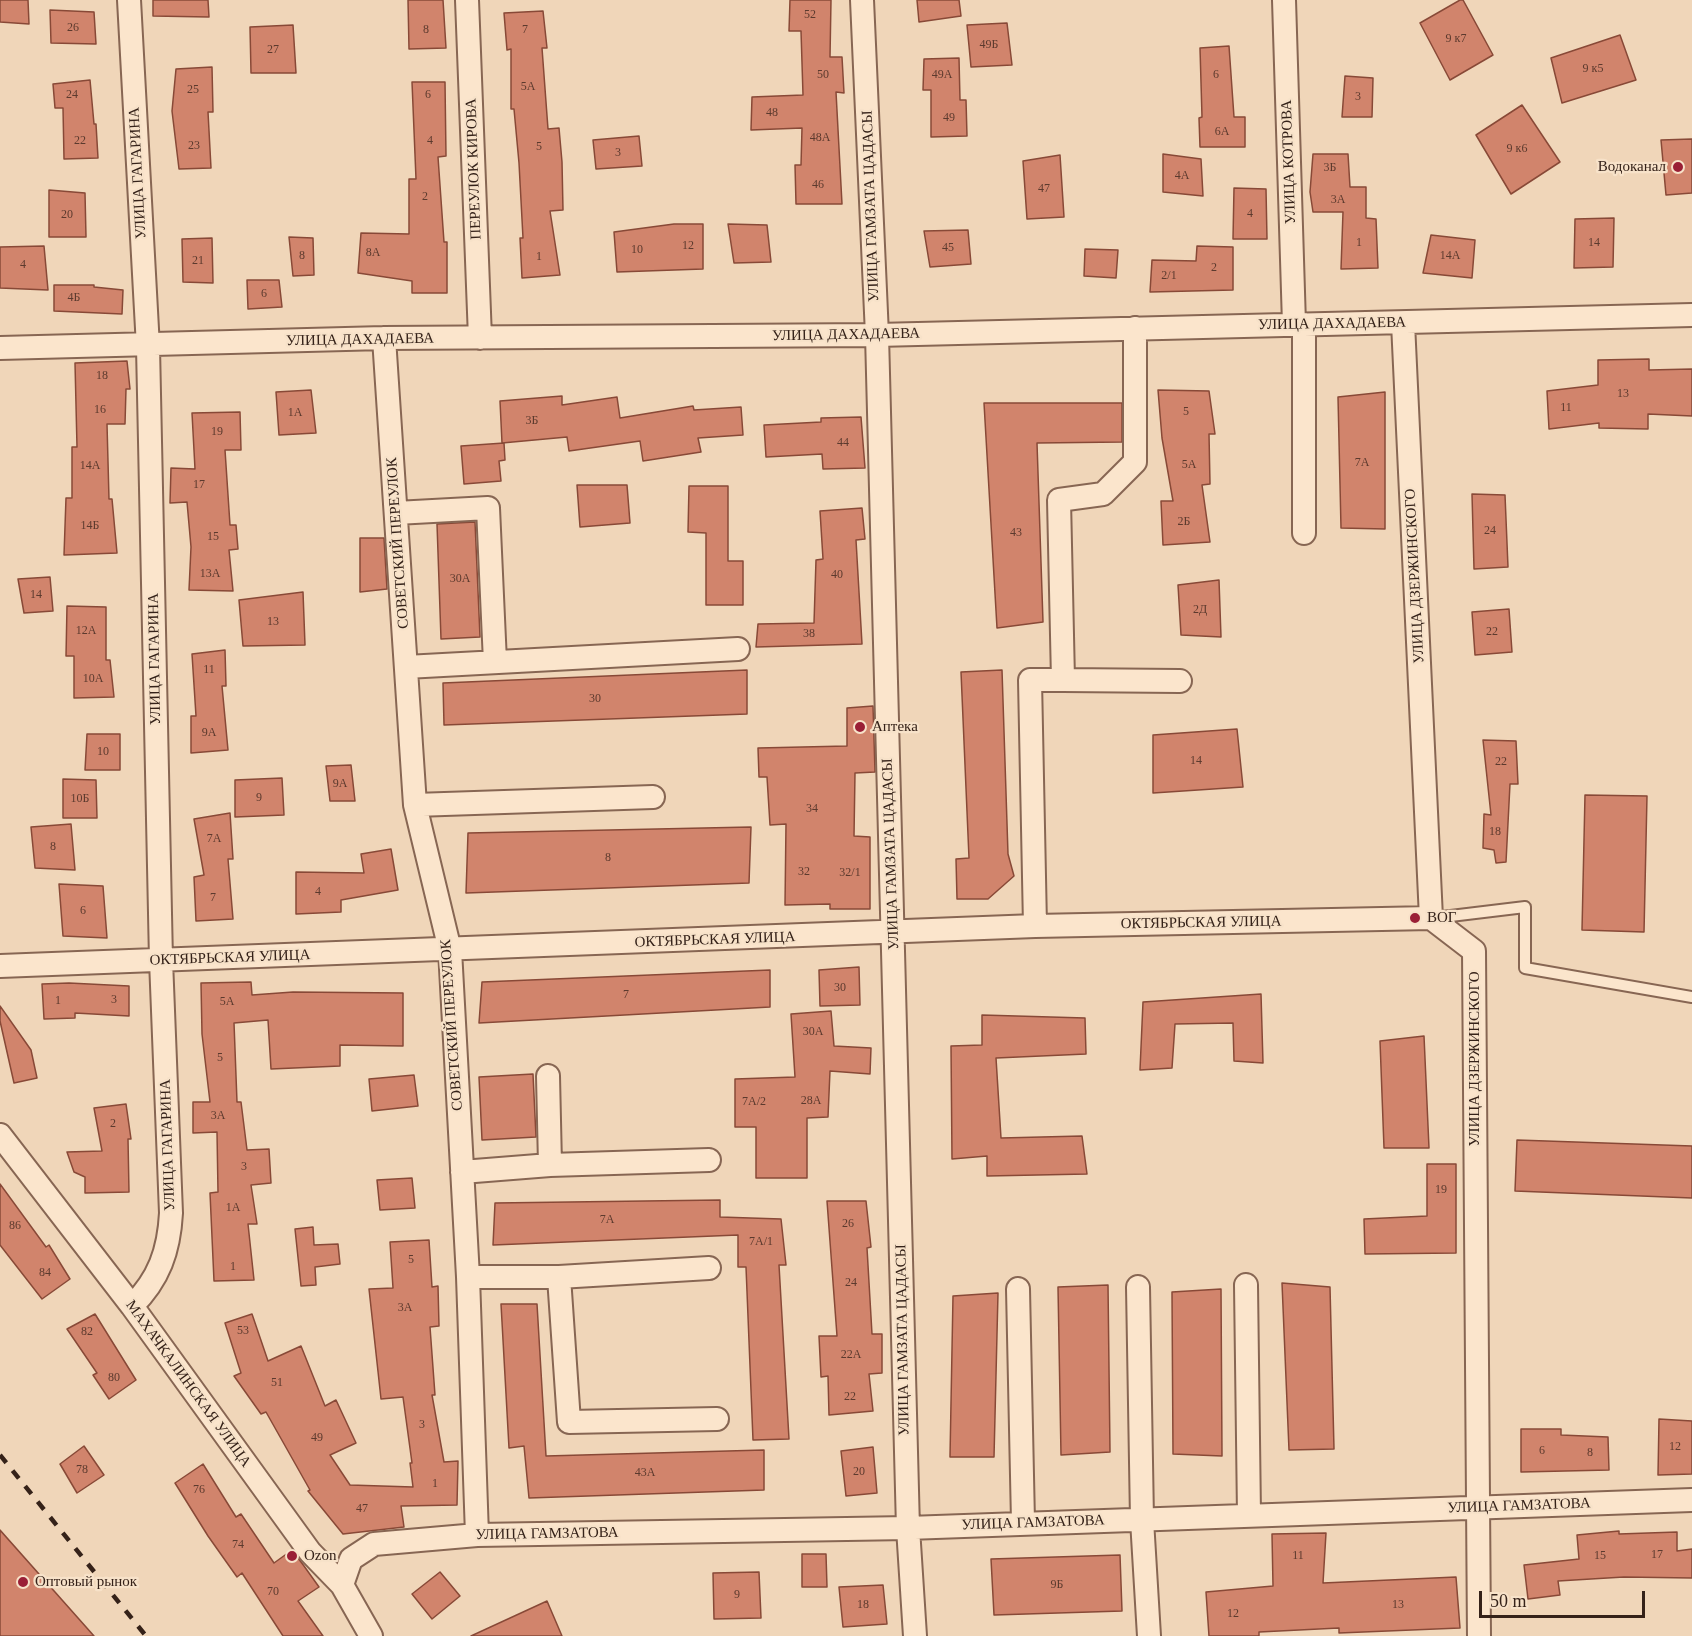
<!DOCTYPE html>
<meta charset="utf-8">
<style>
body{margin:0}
#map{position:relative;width:1692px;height:1636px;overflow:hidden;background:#f0d6b9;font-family:Georgia,serif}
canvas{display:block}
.scale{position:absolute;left:1479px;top:1591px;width:166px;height:27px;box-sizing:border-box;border:3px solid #352219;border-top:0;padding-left:8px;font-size:18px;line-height:21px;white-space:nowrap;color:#352219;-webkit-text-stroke:4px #f7e2c9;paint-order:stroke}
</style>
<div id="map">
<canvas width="1692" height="1636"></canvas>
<div class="scale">50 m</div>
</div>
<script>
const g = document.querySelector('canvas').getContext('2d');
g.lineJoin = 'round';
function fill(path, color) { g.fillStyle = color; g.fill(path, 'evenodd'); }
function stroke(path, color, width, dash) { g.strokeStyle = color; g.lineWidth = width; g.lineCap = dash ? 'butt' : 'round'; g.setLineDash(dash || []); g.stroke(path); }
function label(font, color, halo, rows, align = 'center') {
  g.font = font + ' Georgia,serif'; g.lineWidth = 4.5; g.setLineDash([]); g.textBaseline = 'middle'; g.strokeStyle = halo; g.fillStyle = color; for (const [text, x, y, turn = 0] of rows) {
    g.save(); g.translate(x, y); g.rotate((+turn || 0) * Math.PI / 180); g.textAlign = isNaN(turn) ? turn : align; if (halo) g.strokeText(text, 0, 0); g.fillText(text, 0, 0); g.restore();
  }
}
const building = new Path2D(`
 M0,0H28L29,24L0,22Z
 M153,0H208L209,17L153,16Z
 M408,0H443L446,48L409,49Z
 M790,0H831L830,57H842L844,93L836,92L842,204H796L795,165H801L802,128L751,130L752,97L803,95L801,31H789Z
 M917,0H959L961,16L919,22Z
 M1460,0H1463L1493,55L1450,80L1420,23Z
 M50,10L94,12L96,44L51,43Z
 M543,11L547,48H542L548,129L559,128L562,162L563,210L550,211L560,275L522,278L520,238H523L519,163L514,109H511V49L507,50L504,13Z
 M1007,23L1012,65L971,67L967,25Z
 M293,25L296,73H251L250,27Z
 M1620,35L1636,80L1562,103L1551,58Z
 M1229,46L1234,117H1245V147H1200L1199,118L1202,117L1200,48Z
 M959,58L960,100H966L967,136L931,137V90H923L924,59Z
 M212,67L213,112H208L211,168L179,169L172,111L176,69Z
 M1345,76L1373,78L1372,117H1342Z
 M90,80L94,124H96L98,158L64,159L63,108H55L53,84Z
 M412,82H445L446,156L438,157L444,242H447V293H412V281L358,273L361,233L409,234V179H416Z
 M1522,105L1560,162L1511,194L1476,135Z
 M639,136L642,166L596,169L593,140Z
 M1692,139V193L1666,195L1661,140Z
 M1163,154L1201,159L1203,196L1163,192Z
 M1313,154H1348L1350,187H1366V218L1376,219L1378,268L1341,269L1343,212H1313L1310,192Z
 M1060,155L1064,217L1027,219L1023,161Z
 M1234,188L1266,189L1267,239H1233Z
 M49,190L85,193L86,237H49Z
 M1614,218L1613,267L1574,268L1575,219Z
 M674,224H703V269L617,272L614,232Z
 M728,224L767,225L771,262L734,263Z
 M968,230L971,264L930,267L924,231Z
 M1431,235L1475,240L1472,278L1423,273Z
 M289,237L313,238L314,275L293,276Z
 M212,238L213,283L183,282L182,239Z
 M44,246L48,290L0,288V247Z
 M1197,246L1233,247V290L1150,292L1152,260L1196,261Z
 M1085,249L1118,250L1116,278L1084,276Z
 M247,280H279L282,307L248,309Z
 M54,285H94V287L123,290L122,314L54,311Z
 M1649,359V370L1692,369V416L1648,414V429L1599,428V423L1549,429L1547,391L1598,385V360Z
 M127,361L130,389H126L125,424H107L109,499H112L117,553L64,555L66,498H72V447H77L75,363Z
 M311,390L316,433L279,435L276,392Z
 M1158,390L1209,391L1215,434H1209L1210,484L1202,485L1210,542L1163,545L1161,501H1173L1162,438Z
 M1385,392V529L1341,528L1338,397Z
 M562,396V405L617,397L620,418L693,406L694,410L741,407L743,435L698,438L701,452L643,461L640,441L569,451L567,437L502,443L500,401Z
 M984,403H1122V442L1037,443L1043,622L997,628Z
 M240,412L241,450H225L230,525H236L238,549L229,550L233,591L189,590L191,547L187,502L170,503L171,468L195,469L192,413Z
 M861,417L865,468L823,469L822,454L766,457L764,425L821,422V418Z
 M504,443L505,460L499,461L501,481L464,484L461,446Z
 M577,485H627L630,523L580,527Z
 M689,486H728V561H743V605H706V533L688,532Z
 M1472,494L1505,495L1508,567L1474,569Z
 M862,508L865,539L856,540L862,644L756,647L758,624L814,623L816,560L823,559L820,511Z
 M475,522L480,637L441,639L437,524Z
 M360,538H384L387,589L360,592Z
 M50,577L53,611L24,613L18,579Z
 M1219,580L1221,637L1181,635L1178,585Z
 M303,592L305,645L243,646L239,600Z
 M67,606L106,607V660H110L114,697L74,698V656H66Z
 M1509,609L1512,652L1475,655L1472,612Z
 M225,650L226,686H222L228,750L191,753V716H196L192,654Z
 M747,670V714L444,725L443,683Z
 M1002,670L1008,854L1014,876L988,899H957L956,859L969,858L961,672Z
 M873,706L875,772L855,773L854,836L870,837V909H830V904L785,905L786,824L770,825L767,777H759L758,748L847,746V708Z
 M1237,729L1243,787L1153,793V735Z
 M87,734H120V770H85Z
 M1483,740L1516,741L1518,784H1510L1506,862L1496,863L1494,850L1483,848L1484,814L1491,815Z
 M351,765L355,801H330L326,766Z
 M282,778L284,815L235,817V780Z
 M63,779L96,780L97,818H63Z
 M1585,795L1647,796L1644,932L1582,930Z
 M230,813L233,859H228L233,919L196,921L194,877L204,875L194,819Z
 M71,824L75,870L35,868L31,827Z
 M751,827L749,883L466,893L468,833Z
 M391,849L398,890L341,900V912L296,914V872L364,873L361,854Z
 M59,884L103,886L107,938L63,936Z
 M859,967L860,1005L820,1006L819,970Z
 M770,970V1007L479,1023L482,982Z
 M251,982L252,995L293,992L403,993V1046L340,1045V1066L271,1069L268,1020L234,1023L237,1102H241L247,1150L269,1149L271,1183L251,1185L257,1224H248L254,1280L214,1281L210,1193L218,1192L217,1132L193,1133V1102H210L202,1034L201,983Z
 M69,983L129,986V1016L75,1013V1018L44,1019L42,984Z
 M1261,994L1263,1063L1234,1061L1233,1023L1175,1024L1172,1068L1140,1070L1143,1002Z
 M0,1006L31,1050L37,1078L14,1083L0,1021Z
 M831,1011L834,1046L871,1048L870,1074L830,1071L828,1117L807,1118V1178H756V1127H735V1079L795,1077L791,1014Z
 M982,1015L1085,1018L1086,1054L996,1058L1001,1138L1082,1136L1087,1174L987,1176V1156L952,1159L951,1046L982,1045Z
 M1424,1036L1429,1148H1384L1380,1041Z
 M533,1074L536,1137L482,1140L479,1077Z
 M414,1075L418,1106L372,1111L369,1079Z
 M126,1104L131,1139H128L129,1192L85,1193V1177L74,1172L67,1152L102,1151L94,1108Z
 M1517,1140L1692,1146V1198L1515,1191Z
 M1427,1164H1456V1253L1365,1254L1364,1219L1427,1216Z
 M412,1178L415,1208L380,1210L377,1180Z
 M0,1184L46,1247L49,1245L70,1279L42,1299L0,1245Z
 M720,1200V1217L781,1219L786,1265H779L789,1439L753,1440L746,1267H738V1235L493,1245L495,1203Z
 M827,1201H866L871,1247L867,1248L872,1334H882V1373L869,1374L873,1411L829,1415L828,1376L821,1377L819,1336H837Z
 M313,1227L314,1245L338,1244L340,1264L315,1267L316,1285L301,1286L295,1229Z
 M429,1240L432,1287L438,1286L439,1326L430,1327L435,1395H432L444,1462L458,1461L457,1505L401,1506L404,1527L343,1534L308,1491L310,1490L266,1412L261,1414L234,1376L241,1373L225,1323L252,1314L268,1361L301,1346L325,1406L336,1400L356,1443L330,1455L350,1485L413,1487L410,1463H412L403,1397L381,1399L369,1289L393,1288L390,1242Z
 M1282,1283L1330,1287L1334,1449L1289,1450Z
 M1108,1285L1110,1452L1061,1455L1058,1287Z
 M1221,1289L1222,1456L1173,1454L1172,1292Z
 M998,1293L994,1457H950L953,1296Z
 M501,1304H537L546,1456L764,1450V1490L529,1498L524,1446L509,1448Z
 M95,1314L136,1380L109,1399L93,1375L97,1373L67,1329Z
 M1659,1419L1692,1421V1474L1658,1475Z
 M1521,1429H1561V1435L1608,1437L1609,1470L1521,1472Z
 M84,1446L104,1475L77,1493L60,1464Z
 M873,1447L877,1493L846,1496L841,1451Z
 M203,1464L236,1517L241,1514L274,1563L292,1550L304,1566L319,1587L298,1601L323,1636H283L242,1573L237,1577L208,1536L175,1483Z
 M0,1530L94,1636H0Z
 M1619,1531V1534L1677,1532V1551L1692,1549V1578L1624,1577L1558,1581L1560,1595L1528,1599L1524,1565L1579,1559L1577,1535Z
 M1326,1533L1323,1583L1456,1577L1460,1628L1339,1633V1628L1259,1632V1636H1209L1206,1592L1273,1586L1272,1534Z
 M802,1554H826L827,1587H802Z
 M1120,1555L1122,1611L994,1615L991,1559Z
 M440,1572L460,1596L432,1619L412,1594Z
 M759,1572L761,1618L714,1619L713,1573Z
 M883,1585L887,1624L843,1627L839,1587Z
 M547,1601L562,1636H471Z`);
fill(building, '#d1846c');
stroke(building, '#884937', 1.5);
const lane = new Path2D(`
 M1434,918L1525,907V968L1692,997`);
const street = new Path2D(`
 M129,0L148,347L161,960L171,1213C169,1251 159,1279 132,1306
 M467,0L480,338
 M862,0L877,335L908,1528L915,1636
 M1284,0L1294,324
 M1403,323L1431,918L1474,951L1479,1636
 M1304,324V533
 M384,338L415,805L450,950L468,1277L477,1535
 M0,348L384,338L877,335L1692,315
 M396,513L488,508L495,662
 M406,667L738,649
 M1063,680L1180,681
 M415,805L653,797
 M1035,926L1030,680H1063L1059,500L1103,494L1135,462V328
 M0,966L1035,926L1431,918
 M548,1076L550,1165
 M0,1135L132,1306L310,1552L342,1585L371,1636
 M462,1172L550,1165L709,1160
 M468,1277H559L709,1268
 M559,1277L569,1422L717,1419
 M1246,1285L1249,1515
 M1138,1287L1142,1520L1149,1636
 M1018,1289L1023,1522
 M342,1585L351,1559L374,1544L477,1535L908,1528L1692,1500`);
stroke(lane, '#876653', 14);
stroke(street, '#876653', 26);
stroke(lane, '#fbe5cc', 10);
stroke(street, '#fbe5cc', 22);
stroke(new Path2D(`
 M0,1455L146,1636`), '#352219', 4.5, [10, 10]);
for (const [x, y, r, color] of [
 [1678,167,6,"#9a1f36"],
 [860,727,6,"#9a1f36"],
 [1415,918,6,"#9a1f36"],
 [292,1556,6,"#9a1f36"],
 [23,1582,6,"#9a1f36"]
]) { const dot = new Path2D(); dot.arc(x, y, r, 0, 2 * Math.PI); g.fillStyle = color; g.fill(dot); stroke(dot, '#f7e2c9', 2); }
label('12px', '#5c3a2e', null, [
 ["52",810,15],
 ["26",73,28],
 ["8",426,30],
 ["7",525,30],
 ["9 к7",1456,39],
 ["49Б",989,45],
 ["27",273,50],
 ["9 к5",1593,69],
 ["50",823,75],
 ["49А",942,75],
 ["6",1216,75],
 ["5А",528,87],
 ["25",193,90],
 ["24",72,95],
 ["6",428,95],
 ["3",1358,97],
 ["48",772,113],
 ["49",949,118],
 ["6А",1222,132],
 ["48А",820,138],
 ["22",80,141],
 ["4",430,141],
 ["23",194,146],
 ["5",539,147],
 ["9 к6",1517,149],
 ["3",618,153],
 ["3Б",1330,168],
 ["4А",1182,176],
 ["46",818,185],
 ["47",1044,189],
 ["2",425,197],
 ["3А",1338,200],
 ["4",1250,214],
 ["20",67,215],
 ["1",1359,243],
 ["14",1594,243],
 ["12",688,246],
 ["45",948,248],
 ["10",637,250],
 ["8А",373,253],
 ["8",302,256],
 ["14А",1450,256],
 ["1",539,257],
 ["21",198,261],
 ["4",23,265],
 ["2",1214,268],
 ["2/1",1169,276],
 ["6",264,294],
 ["4Б",74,298],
 ["18",102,376],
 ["13",1623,394],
 ["11",1566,408],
 ["16",100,410],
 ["5",1186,412],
 ["1А",295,413],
 ["3Б",532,421],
 ["19",217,432],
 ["44",843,443],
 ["7А",1362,463],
 ["5А",1189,465],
 ["14А",90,466],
 ["17",199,485],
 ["2Б",1184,522],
 ["14Б",90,526],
 ["24",1490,531],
 ["43",1016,533],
 ["15",213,537],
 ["13А",210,574],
 ["40",837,575],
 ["30А",460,579],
 ["14",36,595],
 ["2Д",1200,610],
 ["13",273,622],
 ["12А",86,631],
 ["22",1492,632],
 ["38",809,634],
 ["11",209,670],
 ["10А",93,679],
 ["30",595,699],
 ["9А",209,733],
 ["10",103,752],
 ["14",1196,761],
 ["22",1501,762],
 ["9А",340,784],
 ["9",259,798],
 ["10Б",80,799],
 ["34",812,809],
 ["18",1495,832],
 ["7А",214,839],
 ["8",53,847],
 ["8",608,858],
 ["32",804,872],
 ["32/1",850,873],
 ["4",318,892],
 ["7",213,898],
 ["6",83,911],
 ["30",840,988],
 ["7",626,995],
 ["3",114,1000],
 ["1",58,1001],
 ["5А",227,1002],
 ["30А",813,1032],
 ["5",220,1058],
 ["28А",811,1101],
 ["7А/2",754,1102],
 ["3А",218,1116],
 ["2",113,1124],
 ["3",244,1167],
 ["19",1441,1190],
 ["1А",233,1208],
 ["7А",607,1220],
 ["26",848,1224],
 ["86",15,1226],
 ["7А/1",761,1242],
 ["5",411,1260],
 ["1",233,1267],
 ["84",45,1273],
 ["24",851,1283],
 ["3А",405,1308],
 ["53",243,1331],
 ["82",87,1332],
 ["22А",851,1355],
 ["80",114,1378],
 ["51",277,1383],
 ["22",850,1397],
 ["3",422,1425],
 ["49",317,1438],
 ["12",1675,1447],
 ["6",1542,1451],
 ["8",1590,1453],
 ["78",82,1470],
 ["20",859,1472],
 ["43А",645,1473],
 ["1",435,1484],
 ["76",199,1490],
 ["47",362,1509],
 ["74",238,1545],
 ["17",1657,1555],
 ["11",1298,1556],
 ["15",1600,1556],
 ["9Б",1057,1585],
 ["70",273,1592],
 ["9",737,1595],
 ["18",863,1605],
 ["13",1398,1605],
 ["12",1233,1614]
]);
label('15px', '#352219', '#f7e2c9', [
 ["УЛИЦА КОТРОВА",1289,162,-92],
 ["ПЕРЕУЛОК КИРОВА",474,169,-92],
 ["УЛИЦА ГАГАРИНА",138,173,-93],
 ["УЛИЦА ГАМЗАТА ЦАДАСЫ",871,206,-92],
 ["УЛИЦА ДАХАДАЕВА",1332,324,-1],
 ["УЛИЦА ДАХАДАЕВА",846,335,-1],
 ["УЛИЦА ДАХАДАЕВА",360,340,-1],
 ["СОВЕТСКИЙ ПЕРЕУЛОК",398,543,-94],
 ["УЛИЦА ДЗЕРЖИНСКОГО",1415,576,-93],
 ["УЛИЦА ГАГАРИНА",155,659,-91],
 ["УЛИЦА ГАМЗАТА ЦАДАСЫ",891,854,-92],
 ["ОКТЯБРЬСКАЯ УЛИЦА",1201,923,-1],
 ["ОКТЯБРЬСКАЯ УЛИЦА",715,940,-2],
 ["ОКТЯБРЬСКАЯ УЛИЦА",230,958,-2],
 ["СОВЕТСКИЙ ПЕРЕУЛОК",452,1025,-94],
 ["УЛИЦА ДЗЕРЖИНСКОГО",1475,1059,-90],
 ["УЛИЦА ГАГАРИНА",168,1145,-92],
 ["УЛИЦА ГАМЗАТА ЦАДАСЫ",903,1340,-91],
 ["МАХАЧКАЛИНСКАЯ УЛИЦА",188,1384,54],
 ["УЛИЦА ГАМЗАТОВА",1519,1506,-2],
 ["УЛИЦА ГАМЗАТОВА",1033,1523,-2],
 ["УЛИЦА ГАМЗАТОВА",547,1534,-1]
]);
label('15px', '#352219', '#f7e2c9', [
 ["Водоканал",1666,167,"right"],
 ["Аптека",872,727],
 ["ВОГ",1427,918],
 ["Ozon",304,1556],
 ["Оптовый рынок",35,1582]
], 'left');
</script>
